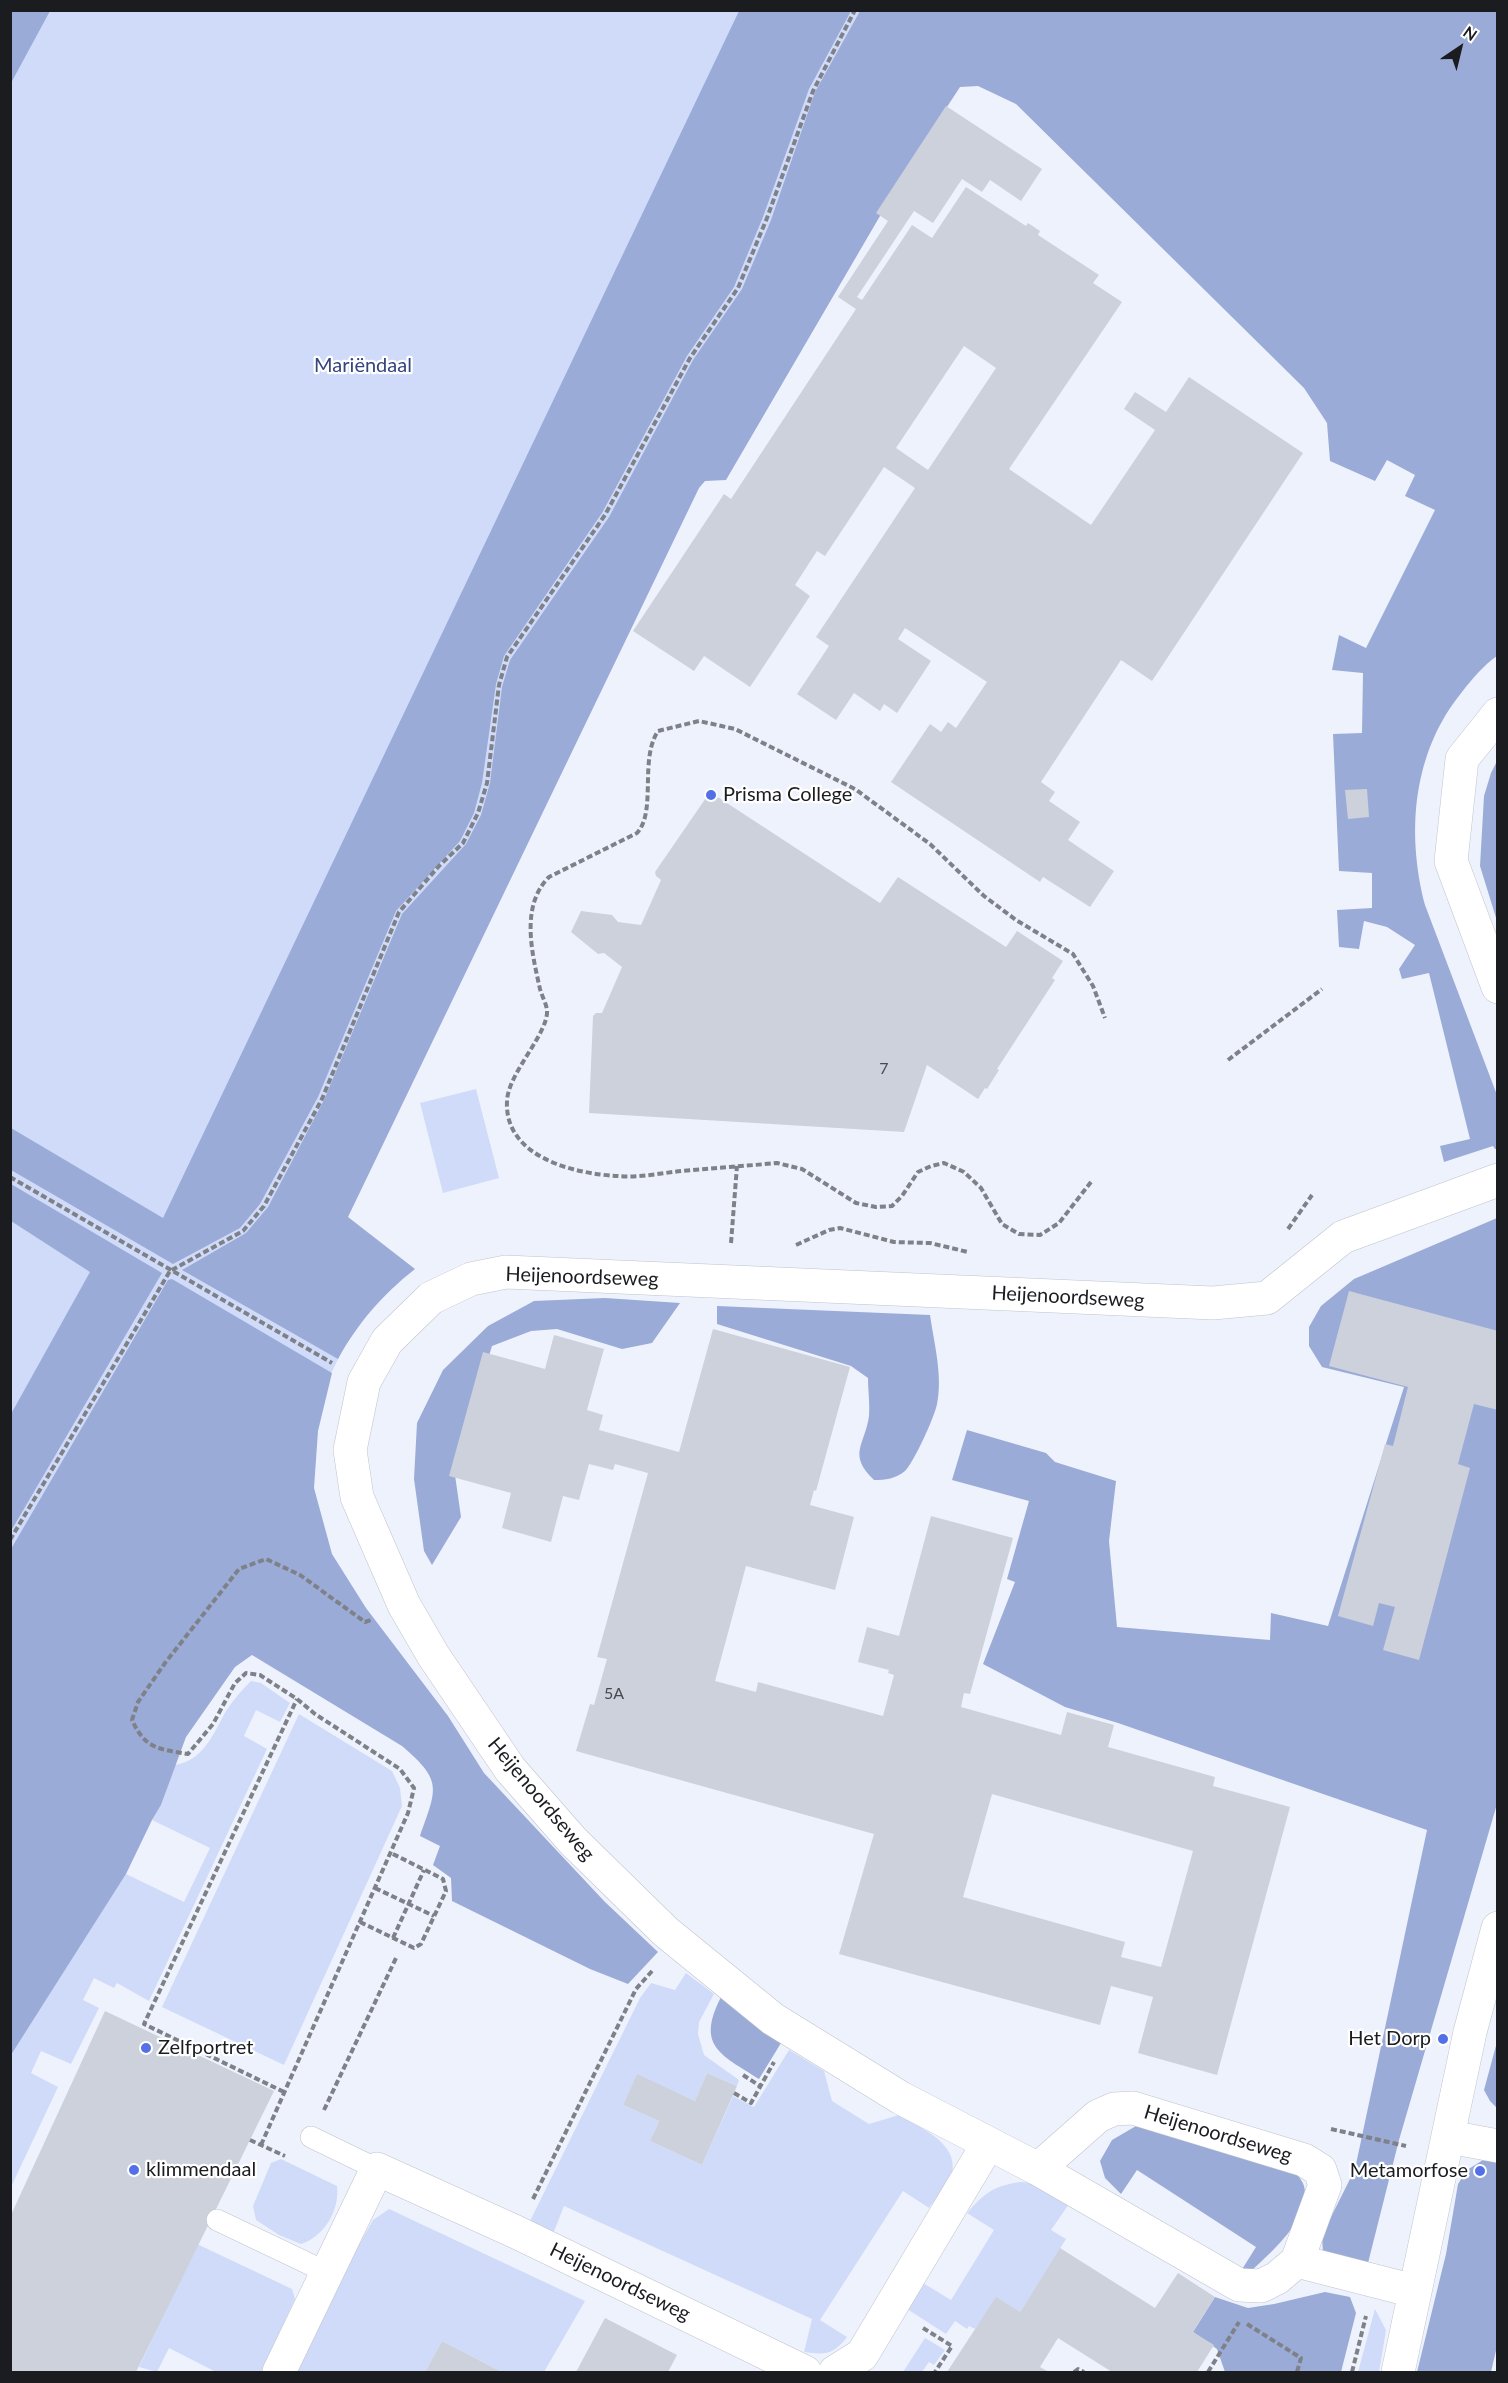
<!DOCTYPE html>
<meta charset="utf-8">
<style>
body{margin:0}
#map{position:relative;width:1508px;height:2383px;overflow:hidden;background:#eef2fc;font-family:Lato,sans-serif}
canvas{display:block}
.frame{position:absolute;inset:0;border:12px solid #1b1c20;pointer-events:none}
.north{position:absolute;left:1430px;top:18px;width:60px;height:60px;-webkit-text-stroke:4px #fff;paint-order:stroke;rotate:35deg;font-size:16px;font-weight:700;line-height:24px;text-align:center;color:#1b1c20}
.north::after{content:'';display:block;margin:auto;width:21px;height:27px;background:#1b1c20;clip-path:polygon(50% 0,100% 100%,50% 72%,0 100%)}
</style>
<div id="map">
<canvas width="1508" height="2383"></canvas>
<div class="frame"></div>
<div class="north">N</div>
</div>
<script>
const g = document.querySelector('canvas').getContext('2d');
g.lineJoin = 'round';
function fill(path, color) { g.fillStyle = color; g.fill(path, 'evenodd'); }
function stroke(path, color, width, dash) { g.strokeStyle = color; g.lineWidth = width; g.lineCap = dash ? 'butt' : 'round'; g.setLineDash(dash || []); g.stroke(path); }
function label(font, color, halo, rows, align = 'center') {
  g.font = font + ' Lato,sans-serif'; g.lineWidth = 4.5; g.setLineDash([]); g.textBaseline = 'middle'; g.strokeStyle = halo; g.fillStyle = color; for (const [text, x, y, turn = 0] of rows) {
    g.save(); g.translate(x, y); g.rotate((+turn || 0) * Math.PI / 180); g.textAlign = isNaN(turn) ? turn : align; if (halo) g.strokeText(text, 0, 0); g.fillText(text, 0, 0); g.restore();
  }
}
fill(new Path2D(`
 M11,11H932L696,488L344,1220L351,1333L11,2020Z
 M476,1089L499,1178L443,1193L420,1103Z
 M251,1681L261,1683L290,1703L280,1722L256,1710L244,1736L267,1749L149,2001L117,1983L114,1988L94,1978L83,2000L99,2008L71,2064L41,2051L31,2073L58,2087L11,2187V2055L126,1874L184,1902L210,1848L152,1820L161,1805L175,1765C204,1760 213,1734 226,1711C233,1700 242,1690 251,1681Z
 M299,1714L392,1771L400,1788L402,1806L284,2065L162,2007Z
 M686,1973L714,1994L699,2022L698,2034L704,2055L739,2080L737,2086L707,2073L695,2101L637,2075L623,2105L659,2121L650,2141L702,2165L733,2096L754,2107L789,2050L824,2071L832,2101L869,2124L899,2115C919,2127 959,2143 952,2173C950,2182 935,2199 929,2208L903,2191L820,2320L847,2337C833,2355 825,2355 804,2352L812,2319L564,2206L553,2234L529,2223L640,1998L651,1983L675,1990Z
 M281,2159L337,2186C340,2210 324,2237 301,2244L279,2235L256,2220L253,2206L271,2163Z
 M1020,2182L1041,2183L1069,2204L1051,2230L1066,2239L1020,2312L977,2326L975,2329L969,2326L967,2329L955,2321L946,2334L907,2309L923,2283L951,2300L994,2230L967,2213C985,2193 993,2186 1020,2182Z
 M389,2209L585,2301L544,2372H502L442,2341L425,2372H297L348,2264L373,2220Z
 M197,2244L292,2289L295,2299L261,2372H216L169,2348L157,2372L139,2367Z
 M1375,2309L1386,2330L1379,2372H1358Z
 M925,2338L945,2350L934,2365L929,2362L922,2372H903Z`), '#d0dbf9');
fill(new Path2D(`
 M11,10L50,11L11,83L10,11Z
 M739,11H851L809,89L763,217L734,287L687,356L602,513L504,656L496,684L482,783L474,813L460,841L396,911L318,1097L260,1204L240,1228L173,1264L11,1170V1128L163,1218Z
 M860,11H1497V656C1484,665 1472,679 1462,692C1413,752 1406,831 1425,905L1497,1095V1149H1495L1493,1146L1444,1162L1440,1146L1470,1139L1429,973L1402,979L1399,969L1415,945L1387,927L1364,921L1359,949L1339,947L1337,910L1372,908V873L1339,871L1333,734L1362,733L1363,673L1332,670L1339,635L1366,648L1435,510L1405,496L1415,475L1387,460L1375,481L1330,461L1327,423L1304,388L1016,104L978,86L960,87L915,156L726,480L705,481L699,488L348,1217L415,1269C382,1295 358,1323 338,1359L182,1270L246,1233L268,1207L324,1100L402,914L466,844L481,815L490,783L502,687L510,660L609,517L693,360L742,289L771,220L815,92Z
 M1497,761V921L1480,866L1484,796L1491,773Z
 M11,1184L162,1273L11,1531V1414L90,1272L11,1221Z
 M1497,1218V1804L1399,2140L1368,2263L1323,2254L1322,2235L1355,2169L1427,1830L1118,1723L1065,1707L983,1664L1015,1582L1007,1579L1029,1501L952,1480L967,1430L1046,1453L1055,1462L1116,1481L1109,1541L1117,1627L1270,1640L1271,1613L1328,1626L1404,1387L1322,1367L1309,1346V1327L1321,1306L1354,1279Z
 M172,1279L332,1373L318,1431L314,1488L332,1554L366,1608L448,1716L484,1773L605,1902L658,1952L628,1984L590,1969L452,1901L451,1878L433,1865L440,1846L420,1836C437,1788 443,1781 402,1746L252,1655L235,1667L186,1737L161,1805L152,1820L126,1874L11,2055V1549L168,1280Z
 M605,1298L680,1303L652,1343L622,1349L557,1329L531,1331L492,1346L454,1468L461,1517L432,1565L424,1551L414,1479L417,1423L443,1370L488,1326L534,1301Z
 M717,1306L930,1315C934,1343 943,1376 937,1404C935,1416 913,1464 905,1471C895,1479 886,1480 874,1480C847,1454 865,1445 869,1416C870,1404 868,1390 868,1378L851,1366L717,1324Z
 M721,1997L781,2043L759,2079C720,2054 696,2046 721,1997Z
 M1497,2042V2108L1490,2101L1484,2090Z
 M1136,2126L1297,2174C1299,2177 1303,2182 1304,2186C1312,2219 1268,2255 1247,2275L1241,2271L1256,2247L1137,2170L1121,2194L1105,2178L1100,2161L1112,2140Z
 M1483,2160L1497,2162L1498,2342L1491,2372H1417L1446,2254L1458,2184L1467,2170Z
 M1325,2292L1350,2297L1356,2313L1341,2372H1225L1217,2349L1193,2332L1215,2297L1248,2308L1274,2304Z`), '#9babd8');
fill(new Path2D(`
 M946,106L1042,169L1021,201L990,180L982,192L962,179L933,223L914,211L857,297L862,300L912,225L932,238L966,187L1026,226L1028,223L1040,231L1038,235L1099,275L1093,283L1122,302L1009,469L1091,525L1155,430L1124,409L1135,392L1166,412L1189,377L1303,453L1152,681L1121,660L1041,782L1055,792L1049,801L1080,822L1068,840L1114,871L1090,907L1043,877L1040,882L891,782L930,724L941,732L948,722L956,728L987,682L905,628L898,639L931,661L897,713L884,704L880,711L854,693L836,720L797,694L829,646L816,637L915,488L884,467L825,556L817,551L795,585L810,596L750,687L704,656L694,671L633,631L724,494L731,499L856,309L838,297L888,221L876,213ZM964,346L996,368L928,470L896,448Z
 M1367,789L1369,817L1348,819L1345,790Z
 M710,792L880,903L898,877L1006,947L1017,931L1063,961L1052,978L1055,980L997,1069L999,1070L987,1089L985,1088L978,1099L927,1065L904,1132L589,1113L593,1016L596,1013H602L622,967L604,953L598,954L571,932L581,911L612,915L618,922L641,925L661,880L656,876L655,872Z
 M1349,1291L1498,1331V1410L1474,1404L1458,1464L1470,1468L1419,1660L1383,1650L1395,1607L1379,1603L1373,1626L1338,1616L1385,1444L1393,1446L1408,1387L1329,1366Z
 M713,1329L850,1367L816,1491L814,1490L810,1505L854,1517L835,1590L746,1566L715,1681L756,1692L758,1682L883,1716L894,1675L888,1673L889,1670L858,1662L867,1627L899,1636L931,1516L1013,1538L970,1694L964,1693L961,1707L1061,1735L1067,1712L1114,1725L1108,1747L1215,1777L1213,1786L1290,1807L1217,2075L1138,2053L1153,1997L1111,1986L1100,2025L839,1954L874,1834L576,1751L590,1704L594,1705L607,1659L597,1657L648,1473L615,1464L613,1470L589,1464L579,1500L563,1496L551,1542L502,1528L511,1493L449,1476L483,1352L545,1369L554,1335L604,1349L587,1410L603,1415L599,1430L679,1452ZM992,1794L1193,1851L1161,1967L1121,1957L1125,1942L963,1897Z
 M105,2011L274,2091L136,2372H10V2217Z
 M707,2073L737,2086L702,2165L650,2141L659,2121L623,2105L637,2074L695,2101Z
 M1060,2248L1155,2308L1178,2273L1215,2297L1193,2332L1214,2345L1197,2372H1112L1058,2338L1040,2367L1049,2372H947L996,2297L1020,2312Z
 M605,2318L677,2355L668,2372H576Z
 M442,2341L502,2372H425Z`), '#cdd1db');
const lane = new Path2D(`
 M311,2137L377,2169
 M217,2220L326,2272`);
const street = new Path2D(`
 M1449,2137L1498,2146
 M1038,2169L1098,2116L1114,2109L1133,2108L1304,2160L1320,2170L1325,2185L1297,2261L1277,2278L1261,2286L1239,2285L1038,2169L901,2098L773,2019L666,1932L573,1841L510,1769L433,1655L404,1605L357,1497L350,1450L364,1382L387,1341L431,1298L471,1279L506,1272L1213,1303L1267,1298L1343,1237L1498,1180
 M1297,2261L1414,2291
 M279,2372L377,2169L516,2232L805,2372
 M835,2372L862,2355L988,2144`);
const secondary = new Path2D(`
 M1498,714L1462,759L1451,861L1498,987
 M1398,2372L1470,2032L1498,1928`);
stroke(lane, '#bfc3cd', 22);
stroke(street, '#bfc3cd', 34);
stroke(secondary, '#bfc3cd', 34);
stroke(new Path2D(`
 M1228,1060L1322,989
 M10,1177L332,1363
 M1091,1182L1059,1223L1040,1235L1019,1234L1002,1224L981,1188L964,1172L944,1163L931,1166L918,1172L902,1196L892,1206L876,1207L856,1203L802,1169L777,1163C745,1166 714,1168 682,1171C661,1173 639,1178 618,1176C574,1174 504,1157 507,1101C508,1073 549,1033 547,1010C546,1003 542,996 540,989C532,953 520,906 549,877L637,833C657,811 639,760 658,731L699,721L735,729L855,789L930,844L984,896L1016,920L1073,954L1093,986L1105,1018
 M1288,1229L1312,1195
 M731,1243L737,1166
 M796,1245L829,1230L840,1228L894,1242L930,1243L968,1252
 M10,1540L170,1271L243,1231L264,1206L322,1099L399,912L439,866L463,843L478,813L487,783L499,685L507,657L605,515L690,358L738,288L767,218L813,91L855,10
 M375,1888L434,1916
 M360,1922L414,1948L421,1944L446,1891L443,1879L391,1853
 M393,1938L424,1870
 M743,2075L760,2086
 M284,2092L144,2024L297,1699
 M734,2093L751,2103L774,2062
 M324,2110L397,1956
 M1331,2129L1406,2146
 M250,2140L285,2156
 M261,2145L408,1813L414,1788L400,1769L315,1714L297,1699L260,1675L246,1673L235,1683L213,1724L188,1754C159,1749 145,1749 132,1720L138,1702L165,1663L239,1569L266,1559L300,1575L365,1622L371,1620
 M533,2199L636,1989L653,1970
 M1247,2324L1301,2358L1297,2372
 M923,2328L952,2346L935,2372
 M1074,2372L1078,2369L1084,2372
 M1208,2372L1239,2322
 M1352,2372L1366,2316`), '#7e8187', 4, [6, 3]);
stroke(lane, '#fff', 21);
stroke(street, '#fff', 33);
stroke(secondary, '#fff', 33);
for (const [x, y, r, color] of [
 [711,795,6,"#5370e6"],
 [1443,2039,6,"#5370e6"],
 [146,2048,6,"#5370e6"],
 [134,2170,6,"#5370e6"],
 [1480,2171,6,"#5370e6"]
]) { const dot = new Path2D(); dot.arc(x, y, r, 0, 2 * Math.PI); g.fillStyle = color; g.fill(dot); stroke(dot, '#fff', 2); }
label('16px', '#48494f', null, [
 ["7",884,1069],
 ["5A",614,1694]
]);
label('20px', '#35457e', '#fff', [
 ["Mariëndaal",363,366]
]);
label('20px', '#1b1c20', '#fff', [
 ["Prisma College",723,795],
 ["Het Dorp",1431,2039,"right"],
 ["Zelfportret",158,2048],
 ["klimmendaal",146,2170],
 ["Metamorfose",1468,2171,"right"]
], 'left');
label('20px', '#1b1c20', '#fff', [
 ["Heijenoordseweg",582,1277,2],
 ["Heijenoordseweg",1068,1297,3],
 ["Heijenoordseweg",541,1799,50],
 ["Heijenoordseweg",1218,2134,17],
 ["Heijenoordseweg",620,2282,26]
]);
</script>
